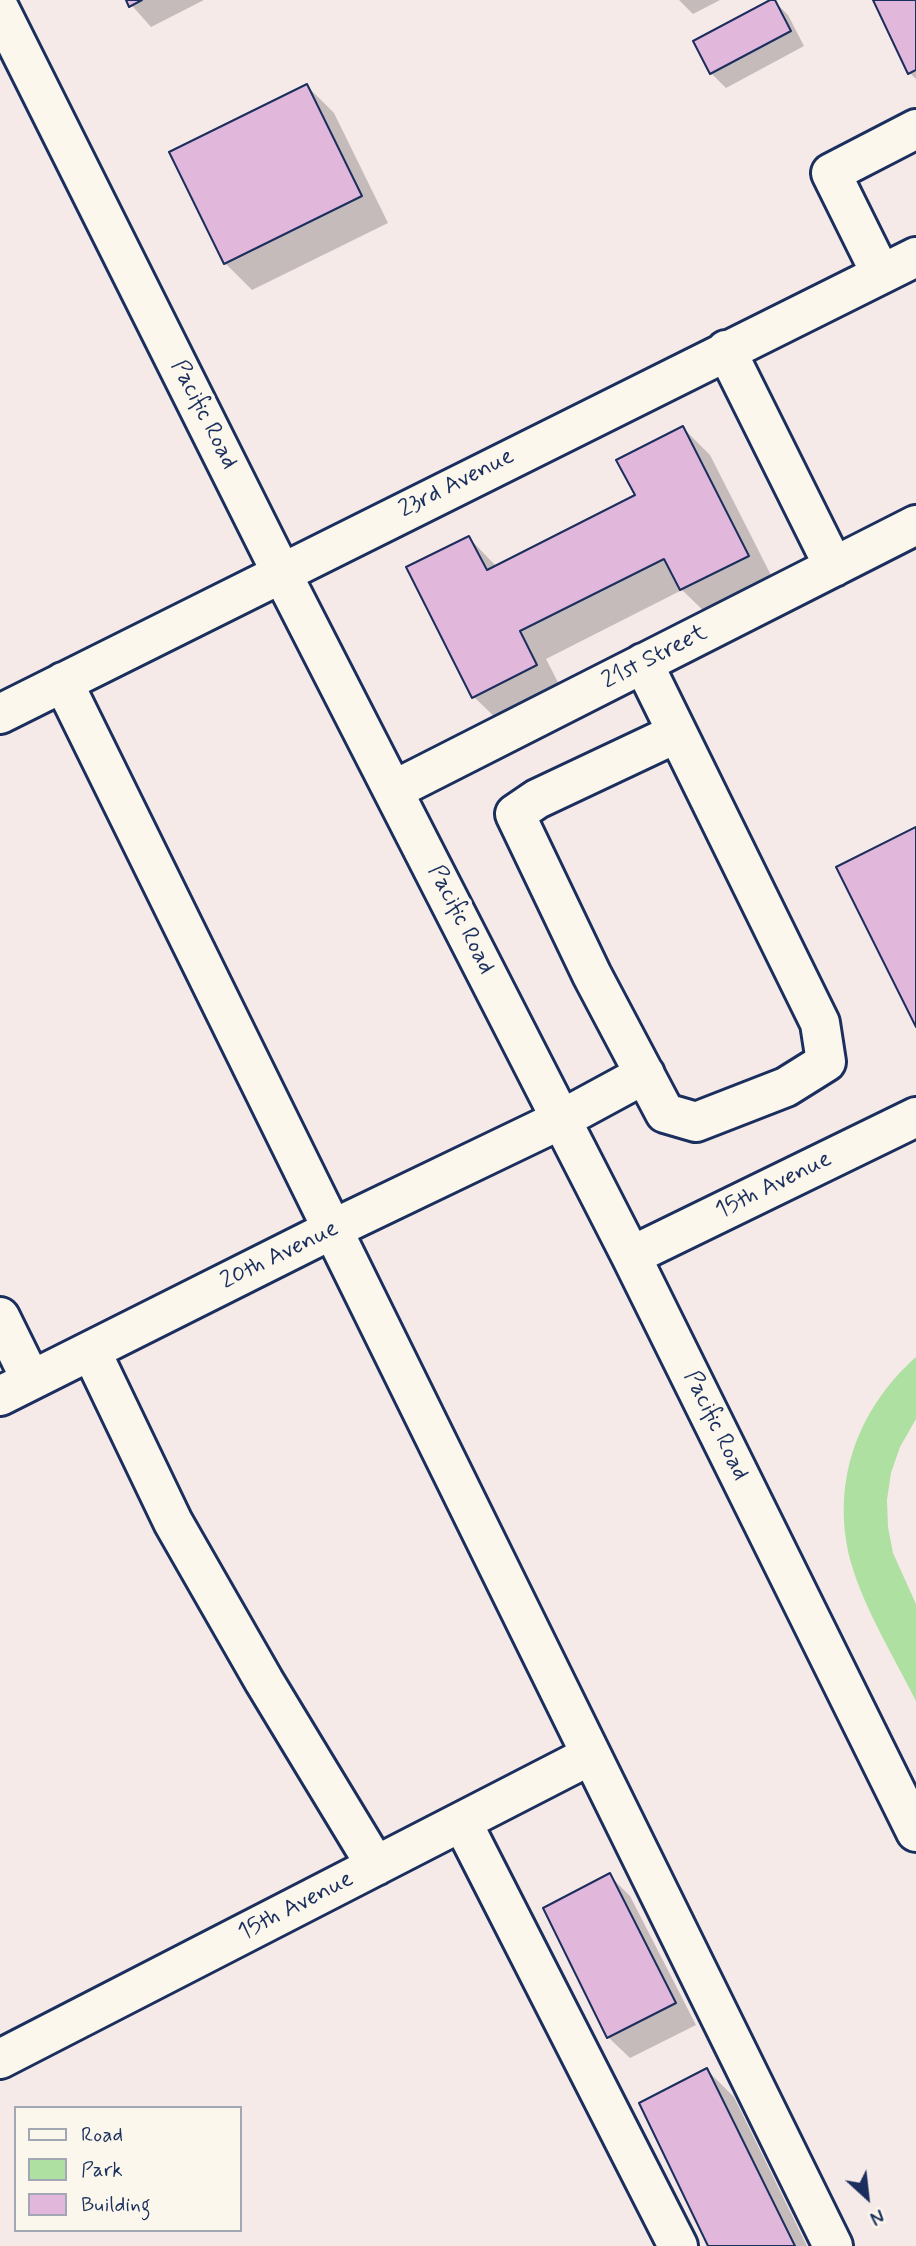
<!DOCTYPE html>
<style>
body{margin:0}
#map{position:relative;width:916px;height:2246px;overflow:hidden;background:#f6eae9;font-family:Mynerve,sans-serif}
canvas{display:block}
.legend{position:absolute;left:14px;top:2106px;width:228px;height:126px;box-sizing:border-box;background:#fbf7ec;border:2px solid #a1a7b3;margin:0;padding:9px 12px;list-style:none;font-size:21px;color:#1b2f5e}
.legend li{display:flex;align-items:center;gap:14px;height:35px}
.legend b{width:35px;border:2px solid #a1a7b3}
.north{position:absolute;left:832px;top:2162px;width:70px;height:70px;-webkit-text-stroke:5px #fbf7ec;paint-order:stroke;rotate:153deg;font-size:19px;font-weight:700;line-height:28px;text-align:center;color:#1b2f5e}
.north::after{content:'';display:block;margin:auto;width:24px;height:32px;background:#1b2f5e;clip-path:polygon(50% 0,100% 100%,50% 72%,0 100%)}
</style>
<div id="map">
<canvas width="916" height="2246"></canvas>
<ul class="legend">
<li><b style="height:9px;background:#fbf7ec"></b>Road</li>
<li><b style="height:19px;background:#aee0a2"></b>Park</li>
<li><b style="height:19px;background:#e2b7dc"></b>Building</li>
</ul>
<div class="north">N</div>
</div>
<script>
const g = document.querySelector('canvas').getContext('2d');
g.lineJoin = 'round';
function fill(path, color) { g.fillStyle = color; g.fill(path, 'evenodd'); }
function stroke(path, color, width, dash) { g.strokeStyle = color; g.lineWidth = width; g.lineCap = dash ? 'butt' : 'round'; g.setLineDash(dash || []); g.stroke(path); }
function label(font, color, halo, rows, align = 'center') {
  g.font = font + ' Mynerve,sans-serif'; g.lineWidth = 7; g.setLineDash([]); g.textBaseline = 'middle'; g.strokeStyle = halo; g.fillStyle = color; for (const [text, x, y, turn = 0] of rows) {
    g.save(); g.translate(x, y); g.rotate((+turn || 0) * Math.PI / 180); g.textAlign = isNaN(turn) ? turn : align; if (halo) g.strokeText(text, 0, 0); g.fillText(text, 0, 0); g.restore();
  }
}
fill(new Path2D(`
 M916,1357V1419L900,1447L891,1473L887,1500L888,1527L893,1553L916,1604V1701C895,1659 865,1610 852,1566C829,1487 856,1410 916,1357Z`), '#aee0a2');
fill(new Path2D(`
 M127,0H204L151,27Z
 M679,0H720L693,14Z
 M773,0L788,15L804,46L726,88L711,73L695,42Z
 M875,0H916V79L910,73Z
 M307,86L334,113L388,223L252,290L225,263Z
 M683,428L710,455L775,583L709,616L682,590L546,659L563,692L501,723L474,697L469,538L497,567L637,496Z
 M609,1875L630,1896L696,2025L630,2058L608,2037Z
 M707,2070L734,2097L807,2246H710Z`), '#0003');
const building = new Path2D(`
 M126,0H142L129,7Z
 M770,0H775L791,31L710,74L693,41Z
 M873,0H916V70L908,74Z
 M307,84L362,196L224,264L169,152Z
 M683,426L749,556L680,590L664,559L520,631L537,665L472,698L406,567L469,536L487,570L635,495L616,460Z
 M916,827V1027L836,867Z
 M610,1873L676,2003L607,2038L543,1908Z
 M707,2068L795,2246H708L639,2103Z`);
fill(building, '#e2b7dc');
stroke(building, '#1b2f5e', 2);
const minor = new Path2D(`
 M0,10L281,572L631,1256L916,1832
 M881,274L831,173L916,129
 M726,350L834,567
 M643,663L820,1023L826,1062L786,1087L696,1122L665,1113L592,975L515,814L537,799L677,733
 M63,682L833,2246
 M0,714L916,257
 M394,790L916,525
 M631,1256L916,1117
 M0,1317L31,1380
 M91,1351L173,1522L264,1681L376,1866
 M0,1396L333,1229L562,1119L645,1074
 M462,1822L678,2246
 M0,2059L591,1755`);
stroke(minor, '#1b2f5e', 44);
stroke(minor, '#fbf7ec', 38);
label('24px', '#1b2f5e', '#fbf7ec', [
 ["Pacific Road",203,415,63],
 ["23rd Avenue",457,484,-27],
 ["21st Street",655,658,-27],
 ["Pacific Road",460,920,63],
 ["15th Avenue",774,1186,-26],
 ["20th Avenue",280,1256,-26],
 ["Pacific Road",715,1426,64],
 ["15th Avenue",296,1907,-27]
]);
</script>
